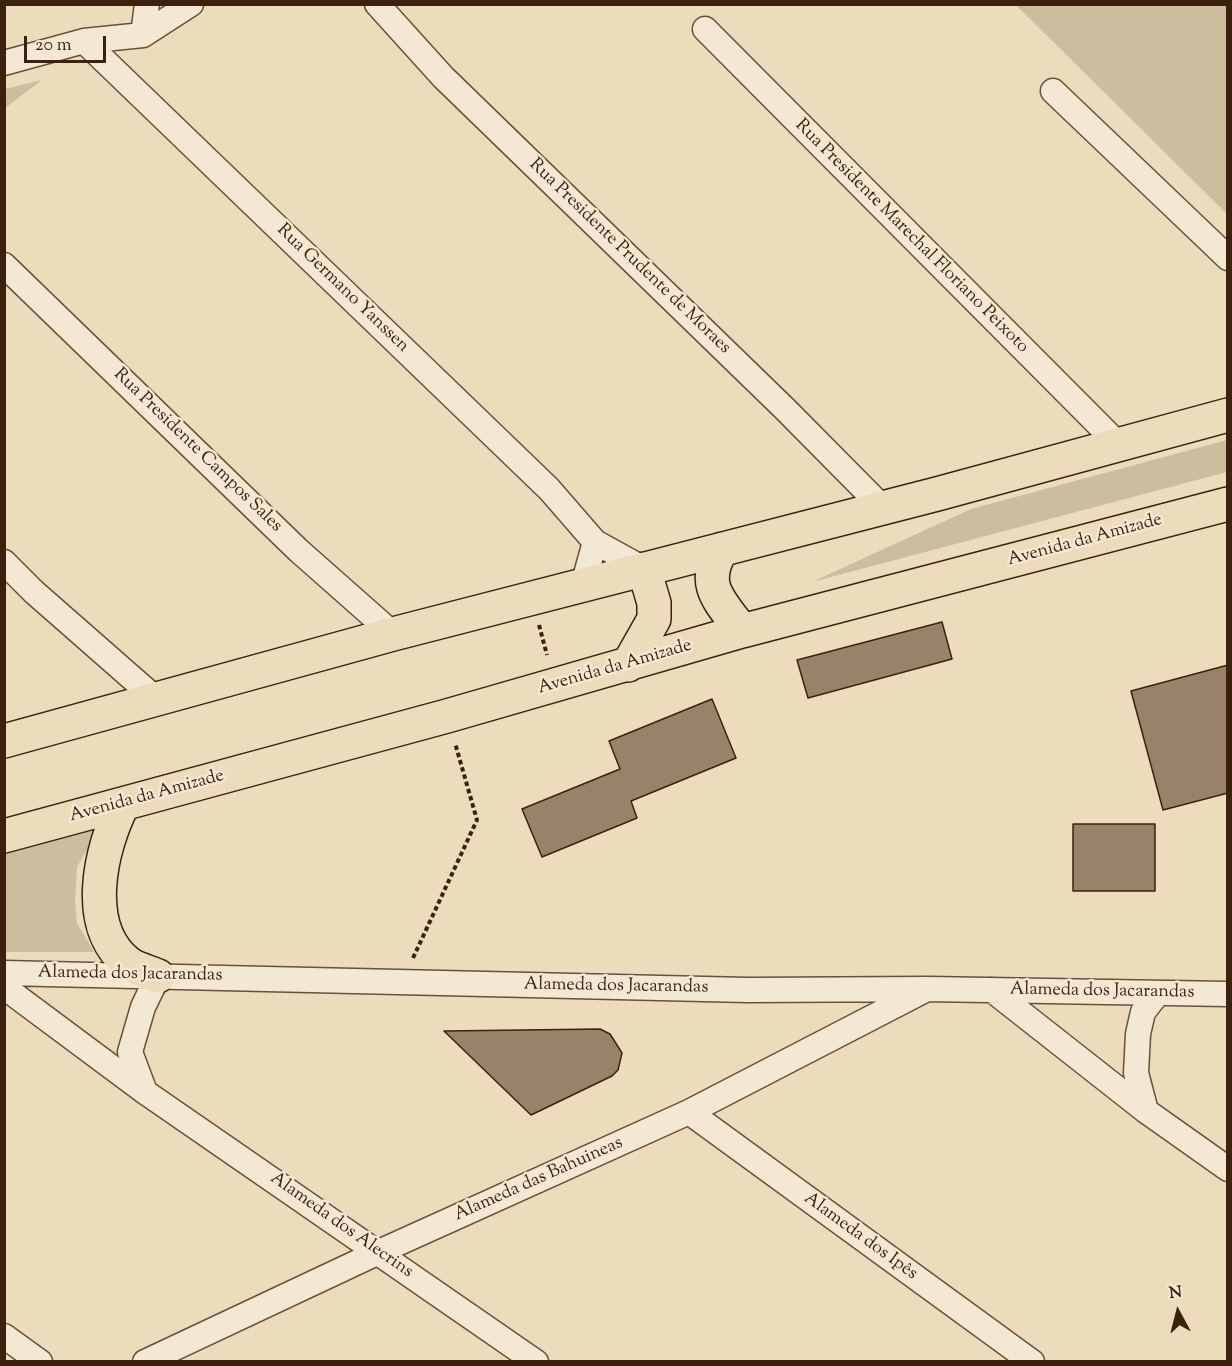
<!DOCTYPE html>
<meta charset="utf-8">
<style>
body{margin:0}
#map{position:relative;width:1232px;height:1366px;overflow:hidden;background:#ecdcbc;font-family:"Sorts Mill Goudy",serif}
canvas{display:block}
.frame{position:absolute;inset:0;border:6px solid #3d210f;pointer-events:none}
.north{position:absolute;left:1148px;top:1282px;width:60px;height:60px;-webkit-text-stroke:4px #f3e8d3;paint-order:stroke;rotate:353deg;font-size:16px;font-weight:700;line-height:24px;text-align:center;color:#3d210f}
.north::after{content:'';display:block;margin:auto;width:21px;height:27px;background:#3d210f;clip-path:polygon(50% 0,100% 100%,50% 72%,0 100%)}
.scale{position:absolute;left:24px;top:36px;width:82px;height:27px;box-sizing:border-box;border:3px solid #3d210f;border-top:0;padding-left:8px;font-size:18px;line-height:21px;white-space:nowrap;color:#3d210f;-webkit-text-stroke:4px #f3e8d3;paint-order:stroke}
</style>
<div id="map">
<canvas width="1232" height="1366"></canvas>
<div class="frame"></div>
<div class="north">N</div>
<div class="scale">20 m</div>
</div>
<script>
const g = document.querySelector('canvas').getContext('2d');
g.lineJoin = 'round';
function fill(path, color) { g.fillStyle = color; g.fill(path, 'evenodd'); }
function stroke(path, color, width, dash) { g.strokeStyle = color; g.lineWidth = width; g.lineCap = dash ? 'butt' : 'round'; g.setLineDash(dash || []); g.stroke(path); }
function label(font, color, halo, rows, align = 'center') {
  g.font = font + ' "Sorts Mill Goudy",serif'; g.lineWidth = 5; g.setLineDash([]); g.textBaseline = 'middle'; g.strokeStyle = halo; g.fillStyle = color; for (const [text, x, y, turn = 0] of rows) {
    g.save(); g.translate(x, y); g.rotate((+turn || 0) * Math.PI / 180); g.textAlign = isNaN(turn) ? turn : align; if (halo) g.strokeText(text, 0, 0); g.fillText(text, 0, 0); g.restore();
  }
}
fill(new Path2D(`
 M1016,5H1227V215V214Z
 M42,80L5,108V89Z
 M1227,440V472L812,582L971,509Z
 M101,825L77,867L75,902L77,923L94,952H5V854Z`), '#cebc9f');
const building = new Path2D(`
 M942,622L952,659L808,698L797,660Z
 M1228,665V793L1163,810L1131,691Z
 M712,699L736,758L631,801L637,818L542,857L522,809L620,769L609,741Z
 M1073,824H1155V891H1073Z
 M600,1029L610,1034L622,1053L618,1070L612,1076L531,1115L444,1031Z`);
fill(building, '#988269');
stroke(building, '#3d210f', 1.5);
const minor = new Path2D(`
 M377,4L443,77L785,409L883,508
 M705,29L1118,444
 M143,35L147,4
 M84,41L549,489L595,542L644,569
 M4,63L84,41L143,35L191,4
 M1053,91L1228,258
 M4,265L298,550L393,634
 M4,562L34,592L156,699
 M583,585L595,542
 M4,973L748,990L927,989L1228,994
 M4,987L145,1092L536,1362
 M992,990L1146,1111L1228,1169
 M145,1092L130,1052L143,1007L158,976
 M1146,1111L1136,1073L1138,1034L1143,1012L1158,993
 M689,1112L1032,1362
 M4,1336L40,1362
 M145,1362L379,1252L689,1112L923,991`);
const primary = new Path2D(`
 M722,549C699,585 721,602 742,631
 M628,665L654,619V603L644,569
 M4,741L393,634L937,494L1228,415
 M123,804C100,849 82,927 128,963C136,969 149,972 158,976
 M4,836L447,716L742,631L1228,504`);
stroke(minor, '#69503a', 27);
stroke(primary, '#3d210f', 36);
stroke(new Path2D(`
 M539,625L547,655
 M413,958L477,820L455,743`), '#3d210f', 4, [4.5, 3]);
stroke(minor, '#f3e8d3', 24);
stroke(primary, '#ecdcbc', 33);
label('18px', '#3d210f', '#f3e8d3', [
 ["Rua Presidente Marechal Floriano Peixoto",911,237,45],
 ["Rua Presidente Prudente de Moraes",629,257,44],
 ["Rua Germano Yanssen",342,289,44],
 ["Rua Presidente Campos Sales",197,451,44],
 ["Avenida da Amizade",1085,541,-15],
 ["Avenida da Amizade",615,668,-16],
 ["Avenida da Amizade",147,797,-15],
 ["Alameda dos Jacarandas",130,975,1],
 ["Alameda dos Jacarandas",616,987,1],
 ["Alameda dos Jacarandas",1102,992,1],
 ["Alameda das Bahuineas",539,1180,-24],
 ["Alameda dos Alecrins",341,1226,35],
 ["Alameda dos Ipês",860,1237,36]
]);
</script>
